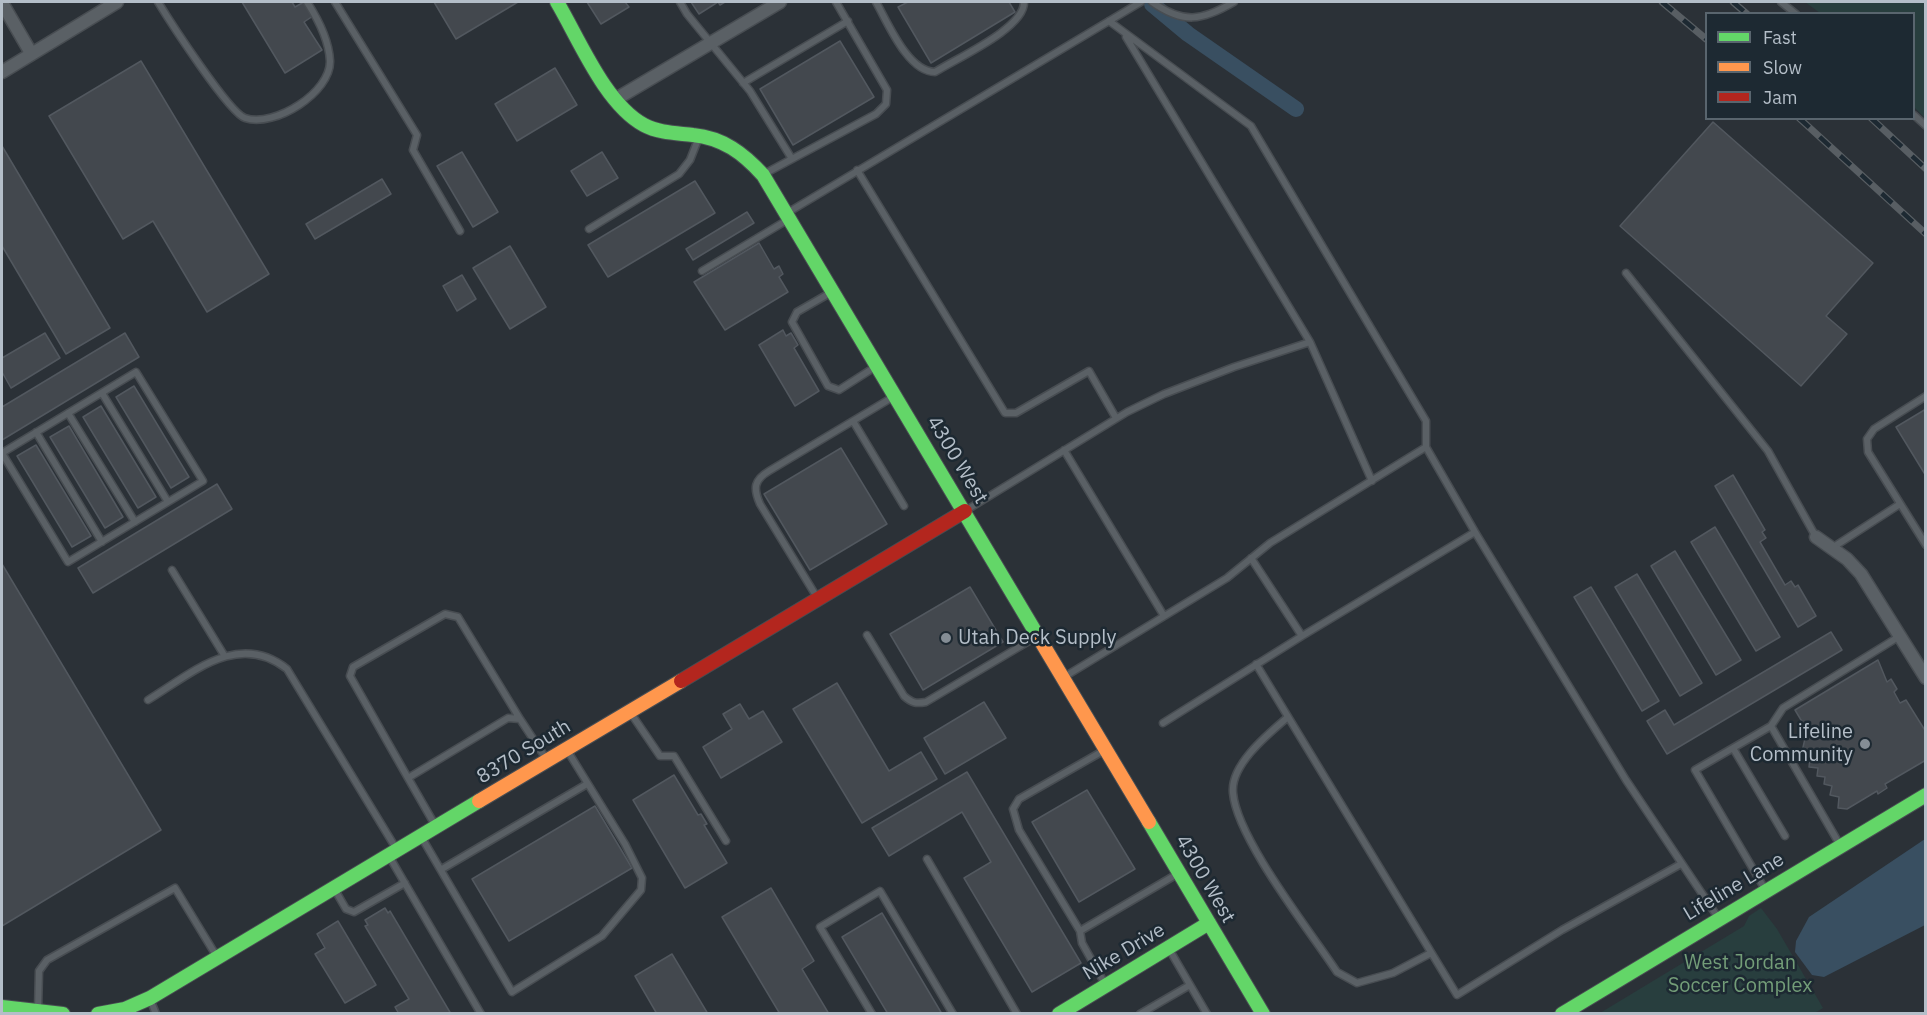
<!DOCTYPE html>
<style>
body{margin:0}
#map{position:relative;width:1927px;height:1015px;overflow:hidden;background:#2b3137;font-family:"IBM Plex Sans",sans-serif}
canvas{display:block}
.frame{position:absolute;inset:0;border:3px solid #b4bec8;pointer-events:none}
.legend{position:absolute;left:1705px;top:12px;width:210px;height:108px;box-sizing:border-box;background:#1d2932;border:2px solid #59656e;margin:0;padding:8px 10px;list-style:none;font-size:18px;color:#b4bec8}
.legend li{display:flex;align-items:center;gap:12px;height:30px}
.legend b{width:30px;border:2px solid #59656e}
</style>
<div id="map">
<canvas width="1927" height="1015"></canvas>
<div class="frame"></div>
<ul class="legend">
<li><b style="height:8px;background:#63d668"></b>Fast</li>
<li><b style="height:8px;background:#ff974d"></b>Slow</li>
<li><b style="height:8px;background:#b3261e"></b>Jam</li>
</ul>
</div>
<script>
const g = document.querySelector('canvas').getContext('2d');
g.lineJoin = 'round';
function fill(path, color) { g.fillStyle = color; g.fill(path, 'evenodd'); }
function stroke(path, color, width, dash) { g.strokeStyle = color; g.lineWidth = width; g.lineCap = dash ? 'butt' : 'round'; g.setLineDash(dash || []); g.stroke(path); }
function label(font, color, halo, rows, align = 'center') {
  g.font = font + ' "IBM Plex Sans",sans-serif'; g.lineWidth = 5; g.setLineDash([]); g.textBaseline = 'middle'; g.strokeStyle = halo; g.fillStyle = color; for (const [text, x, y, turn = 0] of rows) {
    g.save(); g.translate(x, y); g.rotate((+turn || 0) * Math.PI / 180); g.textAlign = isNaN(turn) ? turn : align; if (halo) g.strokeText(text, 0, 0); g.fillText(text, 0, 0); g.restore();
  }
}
fill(new Path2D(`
 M1805,2H1925V118L1914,107V14L1820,13Z
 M1761,908L1777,929L1823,1008L1813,1014L1600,1013L1744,926L1749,916Z`), '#283e3e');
fill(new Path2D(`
 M1925,839V925L1824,977L1812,975L1795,952L1796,941L1809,917Z`), '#394f61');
stroke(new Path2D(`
 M1152,4L1188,34L1296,109`), '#394f61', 16);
const building = new Path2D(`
 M242,2H292L295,7L304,2L313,16L304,22L322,50L285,73Z
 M434,2H518L456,39Z
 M587,2H625L629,7L601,24Z
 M691,2H725L720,5L718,2L699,14Z
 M908,2H1009L1015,12L931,63L898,7Z
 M840,41L874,97L793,145L760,89Z
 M141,61L269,274L207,312L153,221L123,239L49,116Z
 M555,68L577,105L517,141L495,104Z
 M1713,122L1873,263L1826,316L1847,334L1801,386L1620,226Z
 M2,146L110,328L66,354L2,246Z
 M462,152L498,212L473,227L437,166Z
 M602,152L618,178L587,196L571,171Z
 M382,179L391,194L315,239L306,224Z
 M695,181L715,213L608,277L588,245Z
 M747,212L754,223L693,260L686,249Z
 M759,243L774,269L779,266L783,274L779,277L788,292L725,330L694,282Z
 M510,246L546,307L510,329L473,268Z
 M462,275L476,299L457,311L443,286Z
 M783,330L786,336L791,333L798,345L794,348L819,391L795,406L759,345Z
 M45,333L60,358L11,388L2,372V358Z
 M125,333L139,357L2,440V407Z
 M134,386L189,477L171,488L116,397Z
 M101,406L156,497L138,508L83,417Z
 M1926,409V476L1896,427Z
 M69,426L123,517L105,528L50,437Z
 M36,445L91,536L72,547L17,456Z
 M841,448L887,524L810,570L764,494Z
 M1733,475L1765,530L1762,532L1766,538L1760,542L1785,585L1791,581L1795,587L1798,585L1816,616L1798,627L1715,486Z
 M217,484L232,509L93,593L78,568Z
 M1715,527L1780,637L1756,651L1691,542Z
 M1675,551L1741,660L1716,675L1651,566Z
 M2,564L161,830L2,926Z
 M1637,574L1702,683L1680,696L1615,587Z
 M970,587L1003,642L923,690L890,634Z
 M1591,587L1659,701L1642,711L1574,597Z
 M1831,632L1842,650L1667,754L1647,721L1665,710L1674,725Z
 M1878,660L1887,682L1891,679L1897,689L1894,692L1900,703L1906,700L1926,732V760L1885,784L1887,788L1878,794L1877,791L1847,809L1838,808L1839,797L1830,795L1832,786L1824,784L1825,777L1817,776L1818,768L1809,767L1810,758L1801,756L1807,730L1795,710Z
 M837,683L889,771L921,752L937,779L862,823L793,709Z
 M984,702L1006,738L945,774L924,738Z
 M740,704L749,719L763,711L782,742L721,778L703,747L732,729L723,714Z
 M967,772L1081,963L1032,992L964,878L991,862L962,812L889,856L872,828Z
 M674,775L698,815L701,814L707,824L704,825L727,863L685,888L633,800Z
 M1087,790L1135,869L1079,902L1032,822Z
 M595,806L632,868L509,941L472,879Z
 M771,888L814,961L802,969L829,1014H780L722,917Z
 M385,908L388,913L390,911L451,1014H399L395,1007L409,999L365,926L368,925L365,920Z
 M882,913L942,1014H888L842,937Z
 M338,921L376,985L345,1003L315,954L325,948L317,934Z
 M672,954L708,1014H657L635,976Z`);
fill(building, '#43484e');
stroke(building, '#52585f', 1.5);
const lane = new Path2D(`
 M158,2C169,20 229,113 245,118C275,128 331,92 330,61C329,40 318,19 307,2
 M335,2L417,135L413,150L460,231
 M680,2L687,14L750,91L792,159
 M876,2C888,23 908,72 935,72C957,58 1025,28 1024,2
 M1152,2C1183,24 1202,21 1234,2
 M1781,2L1796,14
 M1109,21L1251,126L1426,421V447L1475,532L1626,780L1719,919
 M1126,37L1310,342
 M743,83L848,21
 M1914,115L1926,126
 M857,170L1005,413H1016L1089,371L1116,418
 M764,174L876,114L886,104L887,90L836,2
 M787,213L1141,2
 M589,229L679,174L690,160L699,137
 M702,271L789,219
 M1626,273L1768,451L1816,537
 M830,293L797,312L792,322L828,386L839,390L875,367
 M102,393L168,502
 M1926,396L1874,429L1867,439L1868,452L1926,545
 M68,413L135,522
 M853,421L904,506
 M36,432L102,542
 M1064,450L1164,616
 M2,453L136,372L203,481L68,562L2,453
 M965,511L1127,412L1164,394L1234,367L1310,342L1372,481
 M1832,548L1900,504
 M1251,558L1302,636L1475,532
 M172,570L224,655
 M818,599L760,504C753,488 754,480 769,471L893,397
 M867,635L904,696C912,703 916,704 926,702L1036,637
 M1256,664L1457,995L1562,930L1681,864
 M1064,677L1227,578L1270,543L1426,447
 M148,700C191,674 238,630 287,669L397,850
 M630,712L660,756H674L726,841
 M1288,717C1268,734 1230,765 1233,793C1237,839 1310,931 1337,972L1357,983L1393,973L1431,953
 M1163,723L1302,636
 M1733,748L1785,836
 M1103,751L1019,799L1013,809L1019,830L1080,931L1082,943L1105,984
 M408,778L350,676L353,667L445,614L458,617L520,719
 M435,825L408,778L508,718L520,719L547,760
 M422,838L512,992L602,936L641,890L642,878L625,844L567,750
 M1840,845L1771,726L1783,708L1900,636
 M389,856L481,1014
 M927,859L1017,1014
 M442,869L587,784
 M335,890L346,909L354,912L405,883
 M1766,891L1695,770L1771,726
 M1080,931L1179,873
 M1169,949L1207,1014
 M150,999L156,1014
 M38,1010L39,971L47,960L175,888L217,957
 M872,1014L820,927L880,891L953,1014
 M1140,1014L1190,985`);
const street = new Path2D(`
 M2,3L31,53
 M2,72L117,2
 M616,99L780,2
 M1816,537L1847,559L1861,574L1926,678`);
const fast = new Path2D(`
 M557,2C579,39 605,104 644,125C659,133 677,133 693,135C723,138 743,153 763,175L1039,638
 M1149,822L1263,1014
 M2,1007L63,1014
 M98,1014L125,1009L150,998L479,801
 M1059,1014L1209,923
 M1562,1014L1926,795`);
const slow = new Path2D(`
 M1039,638L1149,822
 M479,801L681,681`);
const jam = new Path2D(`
 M681,681L965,511`);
stroke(lane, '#484d52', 9);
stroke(street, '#484d52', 15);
stroke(fast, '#484d52', 16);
stroke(slow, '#484d52', 16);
stroke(jam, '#484d52', 16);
stroke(lane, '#5a6065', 6);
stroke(street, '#5a6065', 12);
stroke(fast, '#63d668', 14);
stroke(slow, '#ff974d', 14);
stroke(jam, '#b3261e', 14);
const rail = new Path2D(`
 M1662,2L1706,39
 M1733,2L1747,14
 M1799,118L1926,234
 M1871,118L1926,169`);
stroke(rail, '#585e63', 7);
stroke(rail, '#1d2932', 4.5, [14]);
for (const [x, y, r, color] of [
 [946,638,6,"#848d95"],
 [1865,744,6,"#848d95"]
]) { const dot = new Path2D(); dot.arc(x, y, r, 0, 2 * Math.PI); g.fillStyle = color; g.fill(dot); stroke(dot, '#1d2932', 2); }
label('20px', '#b4bec8', '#1d2932', [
 ["4300 West",957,460,59],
 ["8370 South",524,752,-31],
 ["4300 West",1205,879,60],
 ["Lifeline Lane",1734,887,-31],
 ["Nike Drive",1124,952,-31]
]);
label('20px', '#b4bec8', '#1d2932', [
 ["Utah Deck Supply",958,638],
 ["Lifeline",1853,732,"right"],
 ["Community",1853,755,"right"]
], 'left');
label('20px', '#739d78', '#1d2932', [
 ["West Jordan",1740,963],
 ["Soccer Complex",1740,986]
]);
</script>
